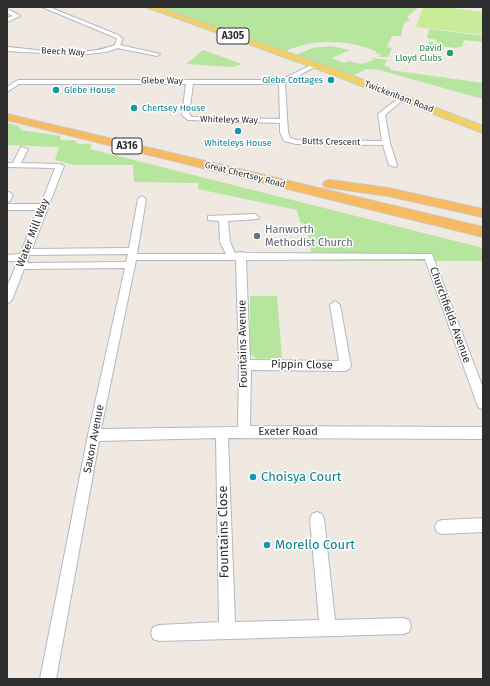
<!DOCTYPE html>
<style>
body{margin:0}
#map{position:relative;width:490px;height:686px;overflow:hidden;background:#efe9e1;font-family:"Fira Sans",sans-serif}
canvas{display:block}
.frame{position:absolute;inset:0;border:8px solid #2e2e2e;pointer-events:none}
</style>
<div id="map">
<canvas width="490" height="686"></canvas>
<div class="frame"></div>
</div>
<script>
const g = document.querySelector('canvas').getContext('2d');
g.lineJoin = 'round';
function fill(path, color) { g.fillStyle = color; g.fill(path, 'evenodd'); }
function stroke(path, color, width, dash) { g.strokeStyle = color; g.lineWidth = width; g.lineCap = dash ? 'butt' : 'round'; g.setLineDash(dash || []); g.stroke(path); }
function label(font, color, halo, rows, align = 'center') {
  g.font = font + ' "Fira Sans",sans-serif'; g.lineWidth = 3; g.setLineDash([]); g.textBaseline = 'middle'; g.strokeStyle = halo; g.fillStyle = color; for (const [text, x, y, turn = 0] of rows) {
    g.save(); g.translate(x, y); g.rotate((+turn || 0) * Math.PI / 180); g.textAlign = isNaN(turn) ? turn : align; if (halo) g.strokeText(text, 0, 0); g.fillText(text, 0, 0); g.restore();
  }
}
fill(new Path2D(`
 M155,7H419L407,17L410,20L404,23L401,36H392L387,47L392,48L388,57H378L381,55L376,53V51C346,40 313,38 284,52Z
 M429,29L483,36V42L464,40L462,47H457V48L429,45V42H436L437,40L427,38Z
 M330,46L350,50L331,58L344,63L349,61L362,64L374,60L371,58H373L387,60L384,66L390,67V70L483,83V99L379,70L366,69L353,76L296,55L312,48Z
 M203,50L242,64L232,67L186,64Z
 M7,123L19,126L21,130L60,136L61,140C67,141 71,139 77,141L76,143C81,145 87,143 92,144L90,149L483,248V261H313L306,225L300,222L297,210L198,189V183L134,182L133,165H75L55,160L59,147L7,145Z
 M250,296H277L282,358L256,359L250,353Z`), '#b6e59e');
fill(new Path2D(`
 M423,7H442L483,12V35L416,27Z`), '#c9ec9a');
const minor = new Path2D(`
 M42,7H49L118,35L123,39L120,45L160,54L157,56L118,48L106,52L79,55L7,51V47C42,50 81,58 115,45L117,39L114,37Z
 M7,9L19,15L20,16L7,22V18L13,16L7,13Z
 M313,64L318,65L285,83L288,132L290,138L297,140L382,141L378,114L400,97H404V99L385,115L390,143L397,165L396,167L389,165L383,145L296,144L284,141L280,132V123L188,120L182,115L186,84H19L7,92V87L18,80H281ZM193,84H279L280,119L192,117L189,114Z
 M21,147L28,149L21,163L60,164L64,166L32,249L129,248L138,199L142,196L146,199L137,254H226L220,242L219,221L208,220V216L255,214L259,217L258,219L228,221L230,242L235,253L241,252L245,253L432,254L483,388V409L479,408L477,404L425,259L246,260L250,360L339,361L330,305L335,301L340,305L351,366L349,369L345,371L251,370L250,426L483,427V439L228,438L235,622L319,620L310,519L312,514L317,512L322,514L324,519L335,620L403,618L409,620L411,626L409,632L403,634L159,641L153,639L151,633L153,627L159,625L219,622L216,438L99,441L56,679H40L88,435L125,268L24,269L12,300L7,304V287L18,261H7V255L20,254L38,210H7V204H41L55,168L7,167V163H13ZM128,254L126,262L27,263L29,255ZM136,260H236L239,365L238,427L101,429Z
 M9,192L13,195L10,201L7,202V193Z
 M483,518V532L442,534L437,532L435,527L437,522L442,520Z`);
const primary = new Path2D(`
 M146,7H158L332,68L483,126V133L326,72Z`);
const trunk = new Path2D(`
 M7,114L483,227V237L7,120Z
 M330,180L388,188L483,209V217L388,196L325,187L323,184L325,181Z`);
stroke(minor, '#b4b7c1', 2);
stroke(primary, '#c9c9c9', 2);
stroke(trunk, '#c9c9c9', 2);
fill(minor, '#fff');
fill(primary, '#f2d163');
fill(trunk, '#f8ba60');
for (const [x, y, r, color] of [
 [450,53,4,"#2e9e5b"],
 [331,80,4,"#0f9aa8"],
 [56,90,4,"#0f9aa8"],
 [134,108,4,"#0f9aa8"],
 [238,131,4,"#0f9aa8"],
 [257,236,4,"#6b7280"],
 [253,477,4,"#0f9aa8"],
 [267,545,4,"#0f9aa8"]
]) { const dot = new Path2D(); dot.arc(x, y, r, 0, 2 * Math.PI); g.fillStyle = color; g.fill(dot); stroke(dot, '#fff', 1.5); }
label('9px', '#27864d', '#fff', [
 ["David",442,48],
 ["Lloyd Clubs",442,58]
], 'right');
label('9px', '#2e2e2e', '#fff', [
 ["Beech Way",63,52,3],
 ["Glebe Way",162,81,1],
 ["Twickenham Road",399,97,21],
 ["Whiteleys Way",229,120,1],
 ["Butts Crescent",331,142,1],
 ["Great Chertsey Road",245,175,14]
]);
label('9px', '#0d838f', '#fff', [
 ["Glebe Cottages",323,80,"right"],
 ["Glebe House",64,90],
 ["Chertsey House",142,108],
 ["Whiteleys House",238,143,"center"]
], 'left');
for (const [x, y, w] of [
 [233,36,32],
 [127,146,30]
]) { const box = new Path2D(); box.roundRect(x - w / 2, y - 8, w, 16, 3); g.fillStyle = '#fff'; g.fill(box); stroke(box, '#2e2e2e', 1); }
label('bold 10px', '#2e2e2e', null, [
 ["A305",233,36],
 ["A316",127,146]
]);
label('11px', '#5b616d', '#fff', [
 ["Hanworth",265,230],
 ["Methodist Church",265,243]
], 'left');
label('11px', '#2e2e2e', '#fff', [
 ["Water Mill Way",33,233,-69],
 ["Churchfields Avenue",450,315,70],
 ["Fountains Avenue",243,344,-91],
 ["Pippin Close",302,365,1],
 ["Exeter Road",288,432],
 ["Saxon Avenue",94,439,-79]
]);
label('13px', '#0d838f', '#fff', [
 ["Choisya Court",261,477],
 ["Morello Court",275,545]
], 'left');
label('13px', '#2e2e2e', '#fff', [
 ["Fountains Close",224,532,-91]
]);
</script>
